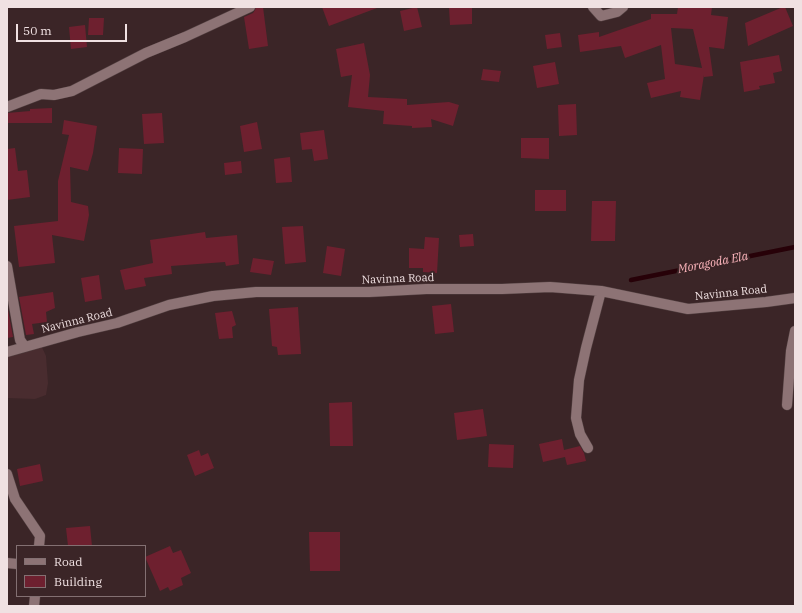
<!DOCTYPE html>
<style>
body{margin:0}
#map{position:relative;width:802px;height:613px;overflow:hidden;background:#3b2527;font-family:"IBM Plex Serif",serif}
canvas{display:block}
.frame{position:absolute;inset:0;border:8px solid #f0e1e2;pointer-events:none}
.legend{position:absolute;left:16px;top:545px;width:130px;height:52px;box-sizing:border-box;background:#3b2527;border:1px solid #837072;margin:0;padding:5px 7px;list-style:none;font-size:12px;color:#f0e1e2}
.legend li{display:flex;align-items:center;gap:8px;height:20px}
.legend b{width:20px;border:1px solid #837072}
.scale{position:absolute;left:16px;top:24px;width:111px;height:18px;box-sizing:border-box;border:2px solid #f0e1e2;border-top:0;padding-left:5px;font-size:12px;line-height:14px;white-space:nowrap;color:#f0e1e2;-webkit-text-stroke:3px #3b2527;paint-order:stroke}
</style>
<div id="map">
<canvas width="802" height="613"></canvas>
<div class="frame"></div>
<ul class="legend">
<li><b style="height:5px;background:#8d7375"></b>Road</li>
<li><b style="height:11px;background:#6e202f"></b>Building</li>
</ul>
<div class="scale">50 m</div>
</div>
<script>
const g = document.querySelector('canvas').getContext('2d');
g.lineJoin = 'round';
function fill(path, color) { g.fillStyle = color; g.fill(path, 'evenodd'); }
function stroke(path, color, width, dash) { g.strokeStyle = color; g.lineWidth = width; g.lineCap = dash ? 'butt' : 'round'; g.setLineDash(dash || []); g.stroke(path); }
function label(font, color, halo, rows, align = 'center') {
  g.font = font + ' "IBM Plex Serif",serif'; g.lineWidth = 4; g.setLineDash([]); g.textBaseline = 'middle'; g.strokeStyle = halo; g.fillStyle = color; for (const [text, x, y, turn = 0] of rows) {
    g.save(); g.translate(x, y); g.rotate((+turn || 0) * Math.PI / 180); g.textAlign = isNaN(turn) ? turn : align; if (halo) g.strokeText(text, 0, 0); g.fillText(text, 0, 0); g.restore();
  }
}
fill(new Path2D(`
 M40,343L46,356L47,370L48,383L46,395L35,399L7,398V352Z`), '#492c2f');
stroke(new Path2D(`
 M631,280L795,247`), '#270108', 4.5);
fill(new Path2D(`
 M256,7H263L268,46L249,49L244,17L253,13L255,10Z
 M322,7H377V8L329,26Z
 M417,7L422,27L404,31L400,11Z
 M449,7H472V24L450,25Z
 M678,7H712L711,15L728,17L724,49L709,47L713,76L704,77V75L700,100L680,97L681,91L651,98L647,83L665,79L661,45L625,58L621,46L580,52L578,35L599,32V37L651,19V14H677ZM671,28L693,29L702,68L675,64Z
 M783,7H785L793,26L748,46L745,23Z
 M89,18H104L103,35H88Z
 M85,25L87,47L71,49L69,27Z
 M560,33L562,47L547,49L545,35Z
 M364,43L370,75L368,97L407,99V105L449,102L459,105L453,126L431,119L432,127L412,128V126L383,124L384,111L348,107L352,75L341,77L336,49Z
 M779,55L782,71L773,73L775,83L759,86L760,89L744,92L740,62Z
 M555,62L559,84L537,88L533,66Z
 M483,69L501,71L499,82L481,80Z
 M576,104L577,135L559,136L558,105Z
 M52,108V123H7V113L30,111V109Z
 M162,113L164,143L144,144L142,114Z
 M64,120L97,126L93,153L88,171L70,167L71,202L88,206L89,215L84,241L52,235L55,263L19,267L14,226L58,221V181L69,135L62,134Z
 M257,122L262,149L244,152L240,126Z
 M324,130L328,159L314,161L312,149L302,150L300,133Z
 M521,138H549V159L521,158Z
 M15,148L18,171L27,170L30,197L7,200V149Z
 M119,148L143,149L142,174L118,173Z
 M290,157L292,182L276,183L274,159Z
 M241,161L242,173L225,175L224,163Z
 M535,190H566V211H535Z
 M592,201H616L615,241H591Z
 M303,226L306,262L285,264L282,227Z
 M205,232L206,238L237,235L239,264L226,266L225,262L171,266L172,274L144,278L146,286L125,290L120,270L153,263L150,240Z
 M473,234L474,246L460,247L459,235Z
 M425,237L439,238L437,273L423,272V268H409V248L424,249Z
 M327,246L345,249L341,276L323,273Z
 M253,258L274,261L271,275L250,272Z
 M99,275L102,299L85,302L81,278Z
 M53,292L55,308L46,312L47,322L32,324L34,334L26,335L19,297Z
 M7,304L13,337L7,338Z
 M451,304L454,332L435,334L432,306Z
 M298,307L301,354L278,355L277,347L272,346L269,309Z
 M232,311L236,325L232,327L233,338L219,339L215,313Z
 M352,402L353,446H330L329,403Z
 M483,409L487,436L457,440L454,413Z
 M562,439L564,450L580,446L584,453L586,461L567,465L565,457L543,462L539,444Z
 M489,444L514,445L513,468L488,467Z
 M199,450L201,456L208,453L214,468L195,476L187,455Z
 M40,464L43,481L20,486L17,469Z
 M90,526L92,546H68L66,528Z
 M309,532H340V571H310Z
 M170,546L173,553L181,550L191,573L181,578L183,585L170,591L168,587L160,591L145,557Z`), '#6e202f');
const minor = new Path2D(`
 M593,7L601,16L617,12L623,7
 M7,107L41,94L54,95L72,91L146,53L185,37L250,7
 M7,266L20,340L25,347
 M7,352L78,332L117,323L169,305L213,296L256,292H369L426,289H502L550,287L601,291L688,309L766,302L795,298
 M787,405L791,351L795,331
 M588,448L580,434L576,418L579,380L586,348L601,291
 M7,474L15,499L40,536L39,546
 M7,563L17,564
 M34,606L35,596`);
stroke(minor, '#534142', 11);
stroke(minor, '#8d7375', 10);
label('11px', '#f0e1e2', '#3b2527', [
 ["Navinna Road",398,279,-2],
 ["Navinna Road",731,293,-6],
 ["Navinna Road",77,321,-14]
]);
label('italic 12px', '#ffb7be', '#3b2527', [
 ["Moragoda Ela",713,263,-11]
]);
</script>
